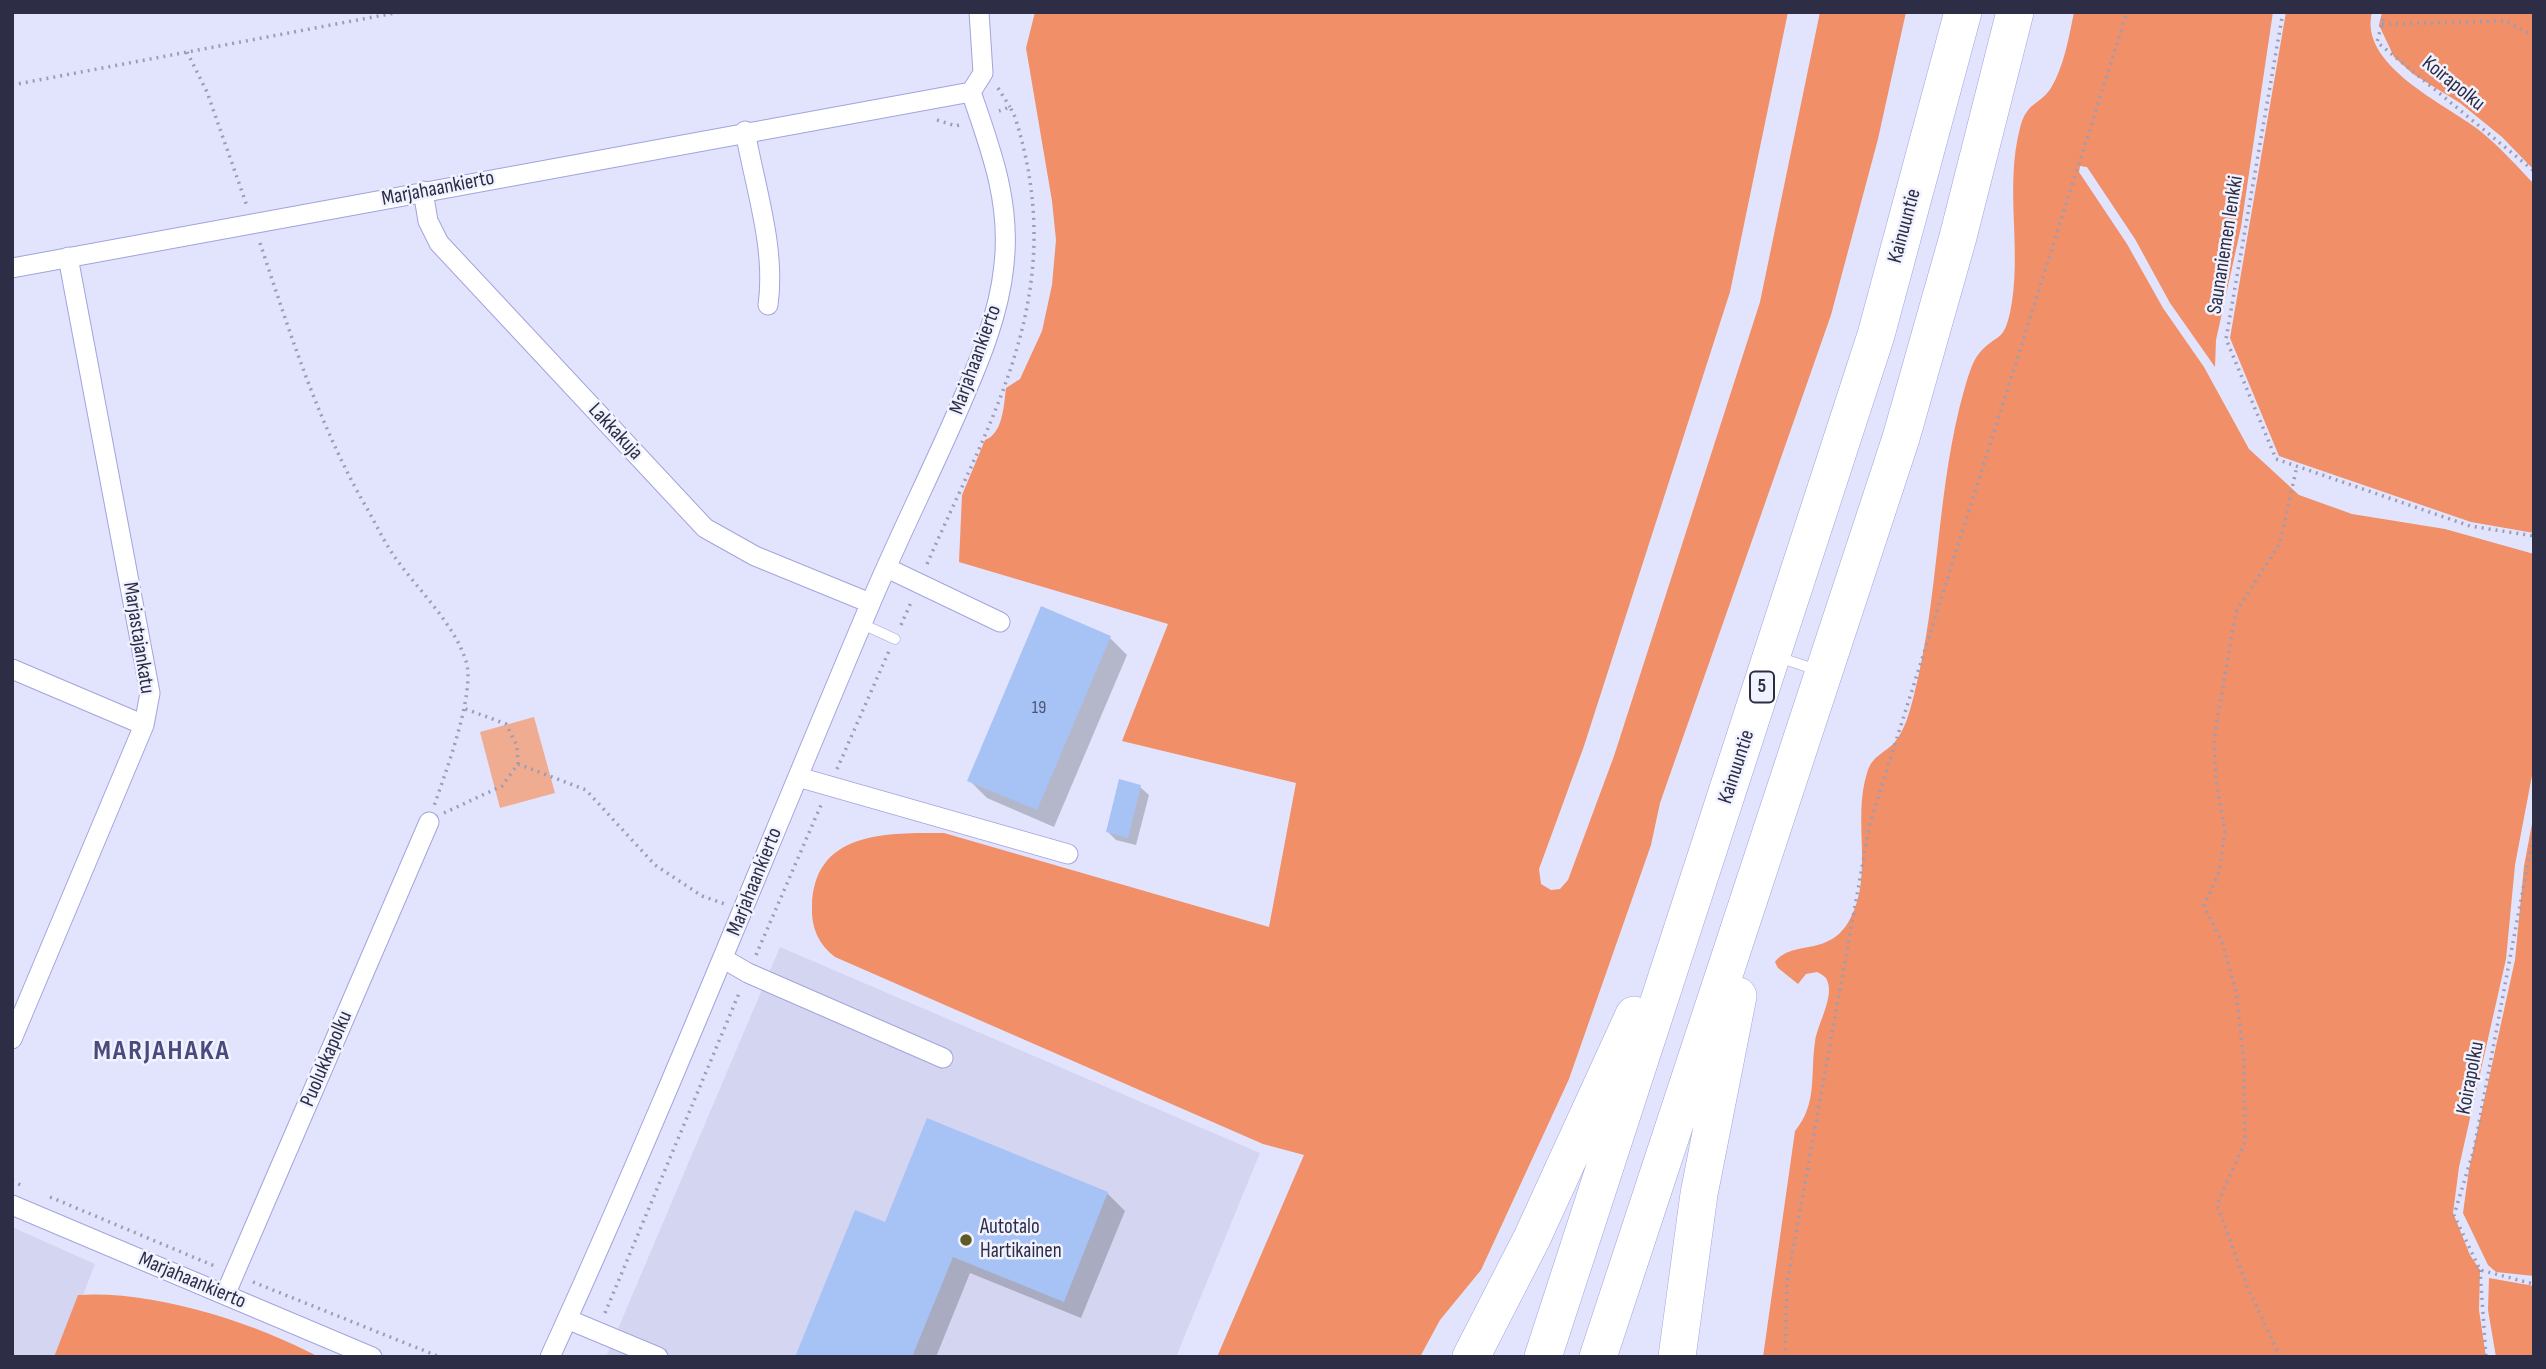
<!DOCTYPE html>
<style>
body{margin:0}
#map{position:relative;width:2546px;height:1369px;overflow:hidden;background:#e2e4fd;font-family:"Sofia Sans Condensed",sans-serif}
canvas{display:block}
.frame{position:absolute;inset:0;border:14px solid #2d2e45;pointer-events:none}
</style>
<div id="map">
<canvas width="2546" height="1369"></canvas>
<div class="frame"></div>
</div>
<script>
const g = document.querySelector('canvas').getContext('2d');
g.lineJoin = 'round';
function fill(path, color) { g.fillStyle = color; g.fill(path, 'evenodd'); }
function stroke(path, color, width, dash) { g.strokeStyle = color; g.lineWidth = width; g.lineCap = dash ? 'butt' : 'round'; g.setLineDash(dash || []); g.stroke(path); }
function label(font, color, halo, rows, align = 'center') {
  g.font = font + ' "Sofia Sans Condensed",sans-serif'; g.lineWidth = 5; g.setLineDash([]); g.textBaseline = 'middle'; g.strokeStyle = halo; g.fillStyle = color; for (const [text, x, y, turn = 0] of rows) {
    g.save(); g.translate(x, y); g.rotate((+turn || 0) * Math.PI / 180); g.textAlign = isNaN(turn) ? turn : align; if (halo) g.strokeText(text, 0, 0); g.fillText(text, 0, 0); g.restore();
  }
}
fill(new Path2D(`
 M780,947L1260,1153L1176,1357H606Z
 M12,1227L95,1264L59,1357H12Z`), '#d4d6f1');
fill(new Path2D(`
 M534,717L555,793L500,808L480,732Z`), '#efac91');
fill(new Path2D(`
 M1035,12H1788L1730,292L1584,746L1539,869L1541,884L1551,890L1560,889L1568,880L1614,756L1760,302L1820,12H1906L1878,139L1831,315L1660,803L1651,845L1569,1079L1481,1270L1440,1320L1420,1357H1217L1304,1155L1263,1144L835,957C818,944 811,927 812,906C814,830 888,833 944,833L1269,927L1296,783L1122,741L1168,624L959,562L962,495L985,440C1003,434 1004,404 1006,388L1020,379L1042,331L1052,285L1056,240L1052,201L1026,48Z
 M2074,12H2273L2241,227L2216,340L2215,367L2170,303L2135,239L2087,167L2080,166L2079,172L2127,244L2163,308L2204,367L2249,449L2299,495L2352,514L2445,529L2534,554V765L2515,865L2506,959L2459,1167L2453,1213L2470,1255L2480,1270L2479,1310L2486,1357H1763L1795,1131C1818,1103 1810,1074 1815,1042C1817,1025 1833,1000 1828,983C1827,977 1823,975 1817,972L1806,974L1798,984L1778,968L1775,962C1792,939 1830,958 1850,919C1874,875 1852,820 1867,773C1872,756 1882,755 1894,743C1905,731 1910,710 1914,695C1940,594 1936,487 1965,387C1969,374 1973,358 1983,349C2000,333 2003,341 2010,313C2023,252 2004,189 2020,128C2027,101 2039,106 2051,88C2064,66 2069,37 2074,12Z
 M2286,12H2372C2358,65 2445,104 2479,130C2499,146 2516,165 2534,184V533L2471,522L2279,456L2230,338Z
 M2382,12H2534V170L2502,137L2460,103L2413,74L2394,57L2379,25Z
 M2534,813V1276L2496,1272L2488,1265L2463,1213L2469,1169L2515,960L2524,866Z
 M2489,1278L2534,1286V1357H2496L2488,1310Z
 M78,1295C153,1290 253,1322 319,1357H54Z`), '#f08f68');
fill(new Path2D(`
 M1110,638L1127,655L1054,827L987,798L969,780Z
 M1140,787L1149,795L1136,845L1116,840L1108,832Z
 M1107,1193L1125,1211L1081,1318L970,1273L936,1357H797L886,1224Z`), '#0003');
fill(new Path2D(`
 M1041,606L1111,636L1037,810L967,781Z
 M1119,779L1141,785L1128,838L1106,832Z
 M927,1118L1108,1192L1064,1302L953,1257L912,1357H795L855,1210L885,1222Z`), '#a7c2f5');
const lane = new Path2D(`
 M862,624L895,639
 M1778,657L1817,670`);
const street = new Path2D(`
 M971,92L983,73L979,12
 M745,131C755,187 776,248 768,305
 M423,191L428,221L439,243L705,528L755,556L870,603
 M12,268L971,92C991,150 1011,202 1004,265C999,315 979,362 959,408C930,475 897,540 869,607C763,857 663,1110 550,1357
 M887,568L1000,622
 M12,669L144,725
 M798,777L1068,854
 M724,959L748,973L943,1058
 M12,1039L144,725L150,693L68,257
 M12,1205L372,1357
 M225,1295L429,822
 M567,1319L658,1357`);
const highway = new Path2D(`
 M1471,1357L1532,1238L1634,1015
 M1543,1357L1876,335L1963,12
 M1598,1357L1901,438L1958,237L2015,12
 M1677,1357L1699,1194L1738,996`);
stroke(lane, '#a2a4de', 11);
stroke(street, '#a2a4de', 21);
stroke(highway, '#a2a4de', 38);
stroke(new Path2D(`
 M2283,12L2226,339L2276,459L2470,526L2534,536
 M2385,12L2377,42L2534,171
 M2382,24L2506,21L2534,36
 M187,52L207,92L247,206
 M12,85L400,12
 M998,88L1010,107
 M937,120L956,126L962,124
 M260,243C290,333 318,423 365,505C375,522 383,540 394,556C417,589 454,623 466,661C476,692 445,774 434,806
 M927,564C995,409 1070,291 1015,117L1010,107L999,111
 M901,625L912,600
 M518,764L586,790L655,865L702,896L725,904
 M837,769L889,651
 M444,813L502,786L518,764L517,746L506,724L463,708
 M2534,831L2474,1149L2454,1215L2480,1270L2534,1284
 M756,955L821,805
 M12,1181L23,1186
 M50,1197L217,1267
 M2480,1270L2486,1357
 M253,1282L440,1357
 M605,1313L740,991
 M1785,1357L1787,1283L1870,823L2127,12
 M2280,1357L2247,1286L2217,1205L2245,1142L2244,1061L2236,991L2223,944L2204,906L2219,872L2225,831L2216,781L2214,738L2236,612L2280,543L2297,466`), '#9c9db5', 3.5, [2, 5]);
stroke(lane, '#fff', 10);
stroke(street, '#fff', 19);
stroke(highway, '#fff', 37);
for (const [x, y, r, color] of [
 [966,1240,7,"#605a27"]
]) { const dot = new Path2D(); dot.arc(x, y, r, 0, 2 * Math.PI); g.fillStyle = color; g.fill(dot); stroke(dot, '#f1f2ff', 2.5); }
label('18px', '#4c5371', null, [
 ["19",1039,708]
]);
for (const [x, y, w] of [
 [1762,687,24]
]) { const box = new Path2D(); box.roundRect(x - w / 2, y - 15.5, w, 31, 5); g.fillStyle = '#f1f2ff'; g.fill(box); stroke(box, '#2d2e45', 2); }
label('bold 19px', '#2d2e45', null, [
 ["5",1762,687]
]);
label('21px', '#2d2e45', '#f1f2ff', [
 ["Koirapolku",2453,84,39],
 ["Marjahaankierto",438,189,-11],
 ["Kainuuntie",1905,226,-75],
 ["Saunaniemen lenkki",2226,245,-81],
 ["Marjahaankierto",976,360,-70],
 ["Lakkakuja",615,432,47],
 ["Marjastajankatu",138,638,81],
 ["Kainuuntie",1737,767,-72],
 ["Marjahaankierto",755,882,-68],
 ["Puolukkapolku",327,1059,-67],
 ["Koirapolku",2471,1078,-79],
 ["Marjahaankierto",192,1281,23]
]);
label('21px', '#2d2e45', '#f1f2ff', [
 ["Autotalo",980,1228],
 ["Hartikainen",980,1252]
], 'left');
g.letterSpacing = '2px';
label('bold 28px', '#4a4a7d', '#f1f2ff', [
 ["MARJAHAKA",162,1052]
]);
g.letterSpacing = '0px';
</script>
